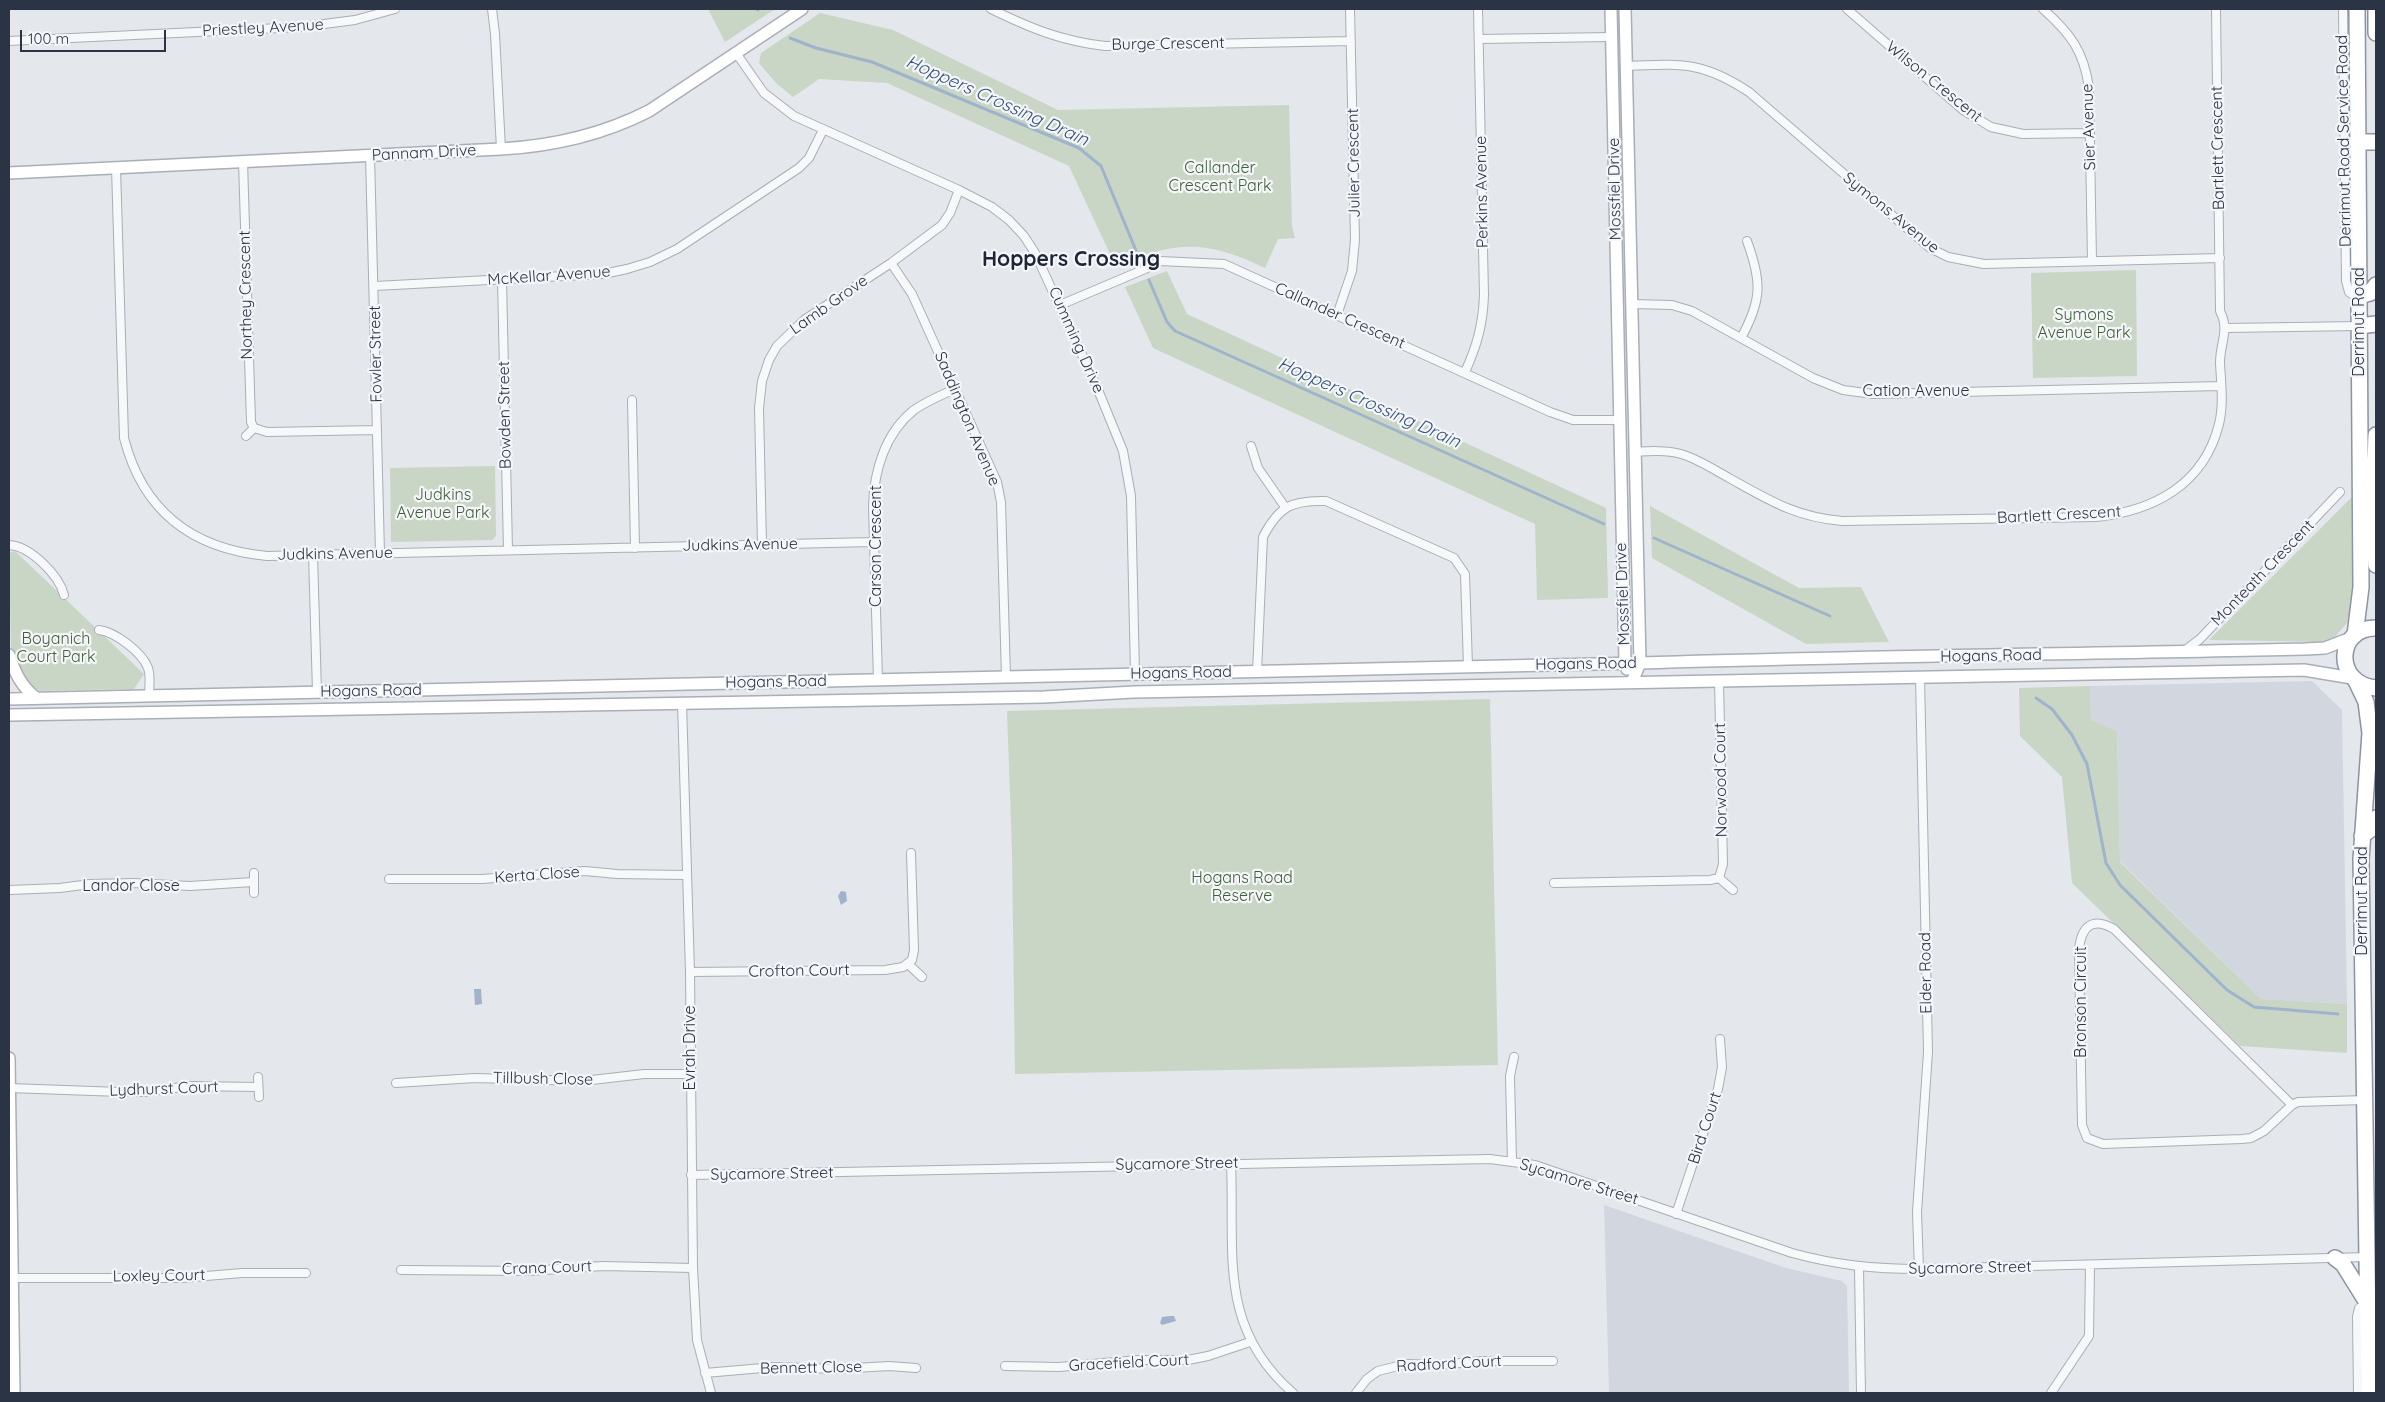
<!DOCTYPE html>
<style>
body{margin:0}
#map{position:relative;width:2385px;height:1402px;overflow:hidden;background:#e4e7ec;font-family:Quicksand,sans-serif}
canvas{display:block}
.frame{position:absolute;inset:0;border:10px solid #2b3445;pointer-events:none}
.scale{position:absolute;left:20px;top:30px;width:146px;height:22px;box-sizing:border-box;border:2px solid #2b3445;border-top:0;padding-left:6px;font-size:15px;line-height:18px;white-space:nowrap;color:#2b3445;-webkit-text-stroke:4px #f4f6f9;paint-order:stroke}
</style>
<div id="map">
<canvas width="2385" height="1402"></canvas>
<div class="frame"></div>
<div class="scale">100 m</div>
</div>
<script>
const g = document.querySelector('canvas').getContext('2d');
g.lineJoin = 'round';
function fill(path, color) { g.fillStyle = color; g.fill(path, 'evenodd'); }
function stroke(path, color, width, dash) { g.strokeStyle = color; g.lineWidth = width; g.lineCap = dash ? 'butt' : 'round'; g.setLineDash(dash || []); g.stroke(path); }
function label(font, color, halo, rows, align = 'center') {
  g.font = font + ' Quicksand,sans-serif'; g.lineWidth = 4.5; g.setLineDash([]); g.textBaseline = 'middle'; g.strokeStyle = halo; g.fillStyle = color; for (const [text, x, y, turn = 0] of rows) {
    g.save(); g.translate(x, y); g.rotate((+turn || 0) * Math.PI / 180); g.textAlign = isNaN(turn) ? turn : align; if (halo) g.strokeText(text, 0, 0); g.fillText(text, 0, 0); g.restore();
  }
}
fill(new Path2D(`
 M2312,681L2342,710L2347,1004L2261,999L2120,861L2117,731L2091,720L2090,686Z
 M1604,1205L1786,1268L1842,1281L1847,1286L1849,1393H1609Z`), '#d2d6de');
fill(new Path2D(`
 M708,9H775L725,42Z
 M820,13L893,30L1058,110L1289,105L1292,226L1295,238L1278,239L1265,268C1206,240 1176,240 1116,267L1069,166L887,83L819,79L793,97L776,83L759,63L761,53Z
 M2136,270L2137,376L2033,378L2031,273Z
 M1167,271L1187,314L1606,508L1608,598L1537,600L1535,524L1153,348L1125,287Z
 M495,466L496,536L492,540L391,542L390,468Z
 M2354,495L2355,613L2331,642L2209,640Z
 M1650,506L1799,588L1861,587L1889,642L1806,644L1652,558Z
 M15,551L144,674L134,689L39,691L24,681L11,650L9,553Z
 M2090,686L2091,720L2117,731L2120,862L2261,999L2347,1004V1053L2240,1046L2072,883L2062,777L2020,736L2019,688Z
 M1490,699L1498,1065L1015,1074L1012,852L1007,711Z`), '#c9d6c5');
fill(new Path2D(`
 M841,891L846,892L847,901L841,905L838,896Z
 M474,989H481L482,1004L475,1005Z
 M1170,1316H1174L1176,1321L1162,1325L1160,1323L1162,1317Z`), '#9fb4cc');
stroke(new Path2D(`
 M756,9L758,10
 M790,38L816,48L872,62L1079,148L1101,166L1137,253
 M1149,280L1167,322L1175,331L1604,524
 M1654,538L1830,616
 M2036,698L2052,709L2072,735L2087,764L2106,863L2120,885L2227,990L2254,1007L2338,1014`), '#9fb4cc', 3);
const street = new Path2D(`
 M492,9L495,34L501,149
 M991,9C1030,28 1061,41 1105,46L1351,41
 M1847,9L1963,110L1991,127L2023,134L2090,133
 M2043,9C2070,33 2084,51 2089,88L2092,261
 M2343,9L2346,281L2349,292L2353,295L2359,296
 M1479,39L1611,37
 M9,41L301,27L355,20L395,9
 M736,53L764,93L794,116L959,190L992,207L1009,220L1024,236L1035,253L1096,385L1123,451L1131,496L1135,674
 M1627,66C1682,64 1702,61 1749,92L1930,248L1948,257L1984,264L2220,258
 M370,155L380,553
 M243,161L251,422L254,428L267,432L377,430
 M116,167L124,438C143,512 193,549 267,556L873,542
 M891,263L912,294L997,482L1001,502L1006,677
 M502,280L508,550
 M375,286L603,274L627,269L650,262L677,249L799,168L809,158L823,130
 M1632,304L1672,305L1692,311L1813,378L1843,390L1873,394L2221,386
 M1060,305L1145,269L1160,261L1224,264L1550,412L1573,420H1620
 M1337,315L1352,271L1355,240L1350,9
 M2226,328L2359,326
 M1741,338C1762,300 1762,282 1747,241
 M1465,372C1477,346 1483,324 1484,295L1478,9
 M632,400L635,548
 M246,436L254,428
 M1251,446L1258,468L1285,507
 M1635,452C1650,451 1666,450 1681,454C1698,459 1713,469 1729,478C1769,500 1795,517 1842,521L2096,517C2153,511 2204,485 2219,424C2224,404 2221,383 2220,363C2220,342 2230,331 2220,311L2216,9
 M762,544L759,408L762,381L769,360L777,346L804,320L891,263L942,225L950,213L959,190
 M9,545C30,546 59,575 64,595
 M313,554L317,692
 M99,630C115,632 142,652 148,668C151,676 149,687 149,696
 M2184,651L2200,639L2340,492
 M1257,672L1263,537C1279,506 1292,500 1326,501L1454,558L1465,574L1468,667
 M878,680L873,506C874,471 885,433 914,410C927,401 941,395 955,389
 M682,702L690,972L693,1268L697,1340L711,1393
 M254,873V893
 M1719,878L1733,890
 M389,879H482L585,871L617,874L686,875
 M1554,883L1710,880L1719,878L1723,864L1719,681
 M9,890L60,888L90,884L134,883L190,886L253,882
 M908,964L922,977
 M690,972L885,970L903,967L912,960L914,950L911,853
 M258,1077L259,1097
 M396,1083L475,1078L583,1081L644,1074H690
 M9,1088L121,1092H145L189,1086L258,1087
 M2292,1105L2114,929C2092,916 2081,927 2079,950L2082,1125L2087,1138L2103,1144L2242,1139L2251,1138L2264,1131L2292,1105L2298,1102L2365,1100
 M1512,1161L1510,1076L1514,1057
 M1231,1163C1235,1253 1217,1327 1293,1393
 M691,1175L1490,1159L1535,1165L1792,1253C1836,1265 1874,1269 1919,1269L2367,1257
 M1676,1214L1718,1089L1722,1067L1720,1039
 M1859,1268L1861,1393
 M1919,1269L1917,1212L1928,1052L1920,677
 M401,1270L529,1271L603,1266L693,1268
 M12,1278H182L242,1273H306
 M1005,1366L1059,1367L1138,1360H1188L1208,1356L1250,1342
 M705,1373L774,1367L837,1369L889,1366L916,1368
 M1356,1393L1367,1379L1378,1371L1406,1364L1438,1365L1483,1361H1553
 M2051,1393L2089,1336L2090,1265
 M2358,1393L2357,1317L2359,1308L2368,1304`);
const secondary = new Path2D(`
 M1611,9L1625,663L1627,669
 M1625,9L1640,663L1632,682
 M9,173L501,149C554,146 602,135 649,111L802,9
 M9,655C15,673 21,686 36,698
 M9,699L1640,663C1861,656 2083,654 2305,649L2325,648L2351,638
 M9,715L1044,697L1134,692L2304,670L2352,678
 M9,1058L14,1393`);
const highway = new Path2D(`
 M2376,9V33
 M2358,142H2376
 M2359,296L2370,293L2376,285
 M2359,326L2376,324
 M2376,435L2374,491L2376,565
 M2376,628C2336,627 2333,684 2376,688
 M2355,635L2361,587L2357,9
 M2356,681L2366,702L2370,733L2361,859L2369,1393
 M2362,836L2371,829L2376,818
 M2335,1258L2343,1264L2366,1301`);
stroke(street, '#a9aeb7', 10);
stroke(secondary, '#a9aeb7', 14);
stroke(highway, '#8b94a3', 18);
stroke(street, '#f7f8fa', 8);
stroke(secondary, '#fff', 11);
stroke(highway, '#fff', 15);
label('16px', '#2b3445', '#f4f6f9', [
 ["Priestley Avenue",263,28,-3],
 ["Burge Crescent",1168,44,-1],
 ["Wilson Crescent",1934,82,39],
 ["Sier Avenue",2089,127,-92],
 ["Derrimut Road Service Road",2344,141,-91],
 ["Bartlett Crescent",2218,148,-91],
 ["Pannam Drive",424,153,-3],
 ["Julier Crescent",1354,163,-91],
 ["Mossfiel Drive",1615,189,-91],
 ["Perkins Avenue",1482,192,-91],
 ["Symons Avenue",1891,213,39],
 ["McKellar Avenue",549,276,-4],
 ["Northey Crescent",246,295,-91],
 ["Lamb Grove",829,305,-35],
 ["Callander Crescent",1340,316,24],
 ["Derrimut Road",2359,322,-90],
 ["Cumming Drive",1076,340,66],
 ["Fowler Street",376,354,-91],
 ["Cation Avenue",1916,391],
 ["Bowden Street",505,415,-91],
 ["Saddington Avenue",967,419,67],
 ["Bartlett Crescent",2059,515,-3],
 ["Judkins Avenue",740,545,-1],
 ["Carson Crescent",876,546,-90],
 ["Judkins Avenue",335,554,-1],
 ["Monteath Crescent",2263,573,-46],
 ["Mossfiel Drive",1623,594,-92],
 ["Hogans Road",1991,656,-1],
 ["Hogans Road",1586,664,-1],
 ["Hogans Road",1181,673,-1],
 ["Hogans Road",776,682,-1],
 ["Hogans Road",371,691,-1],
 ["Norwood Court",1721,780,-91],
 ["Kerta Close",537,875,-4],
 ["Landor Close",131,886],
 ["Derrimut Road",2362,901,-90],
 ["Crofton Court",799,971,-1],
 ["Elder Road",1926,973,-91],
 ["Bronson Circuit",2081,1002,-90],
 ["Evrah Drive",690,1048,-90],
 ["Tillbush Close",543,1079,1],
 ["Lydhurst Court",164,1089,-2],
 ["Bird Court",1705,1128,-72],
 ["Sycamore Street",1177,1164,-1],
 ["Sycamore Street",772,1174,-1],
 ["Sycamore Street",1579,1182,17],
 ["Crana Court",547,1268,-2],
 ["Sycamore Street",1970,1268,-1],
 ["Loxley Court",159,1276,-1],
 ["Gracefield Court",1129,1363,-3],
 ["Radford Court",1449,1364,-3],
 ["Bennett Close",811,1368,-1]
]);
label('16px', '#3f6138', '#f4f6f9', [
 ["Callander",1220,168],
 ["Crescent Park",1220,186],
 ["Symons",2084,315],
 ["Avenue Park",2084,333],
 ["Judkins",443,495],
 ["Avenue Park",443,513],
 ["Boyanich",56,639],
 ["Court Park",56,657],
 ["Hogans Road",1242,878],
 ["Reserve",1242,896]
]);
label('italic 18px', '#34527a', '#f4f6f9', [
 ["Hoppers Crossing Drain",997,101,24],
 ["Hoppers Crossing Drain",1369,403,24]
]);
label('bold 21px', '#1d2536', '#f4f6f9', [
 ["Hoppers Crossing",1071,260]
]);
</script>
